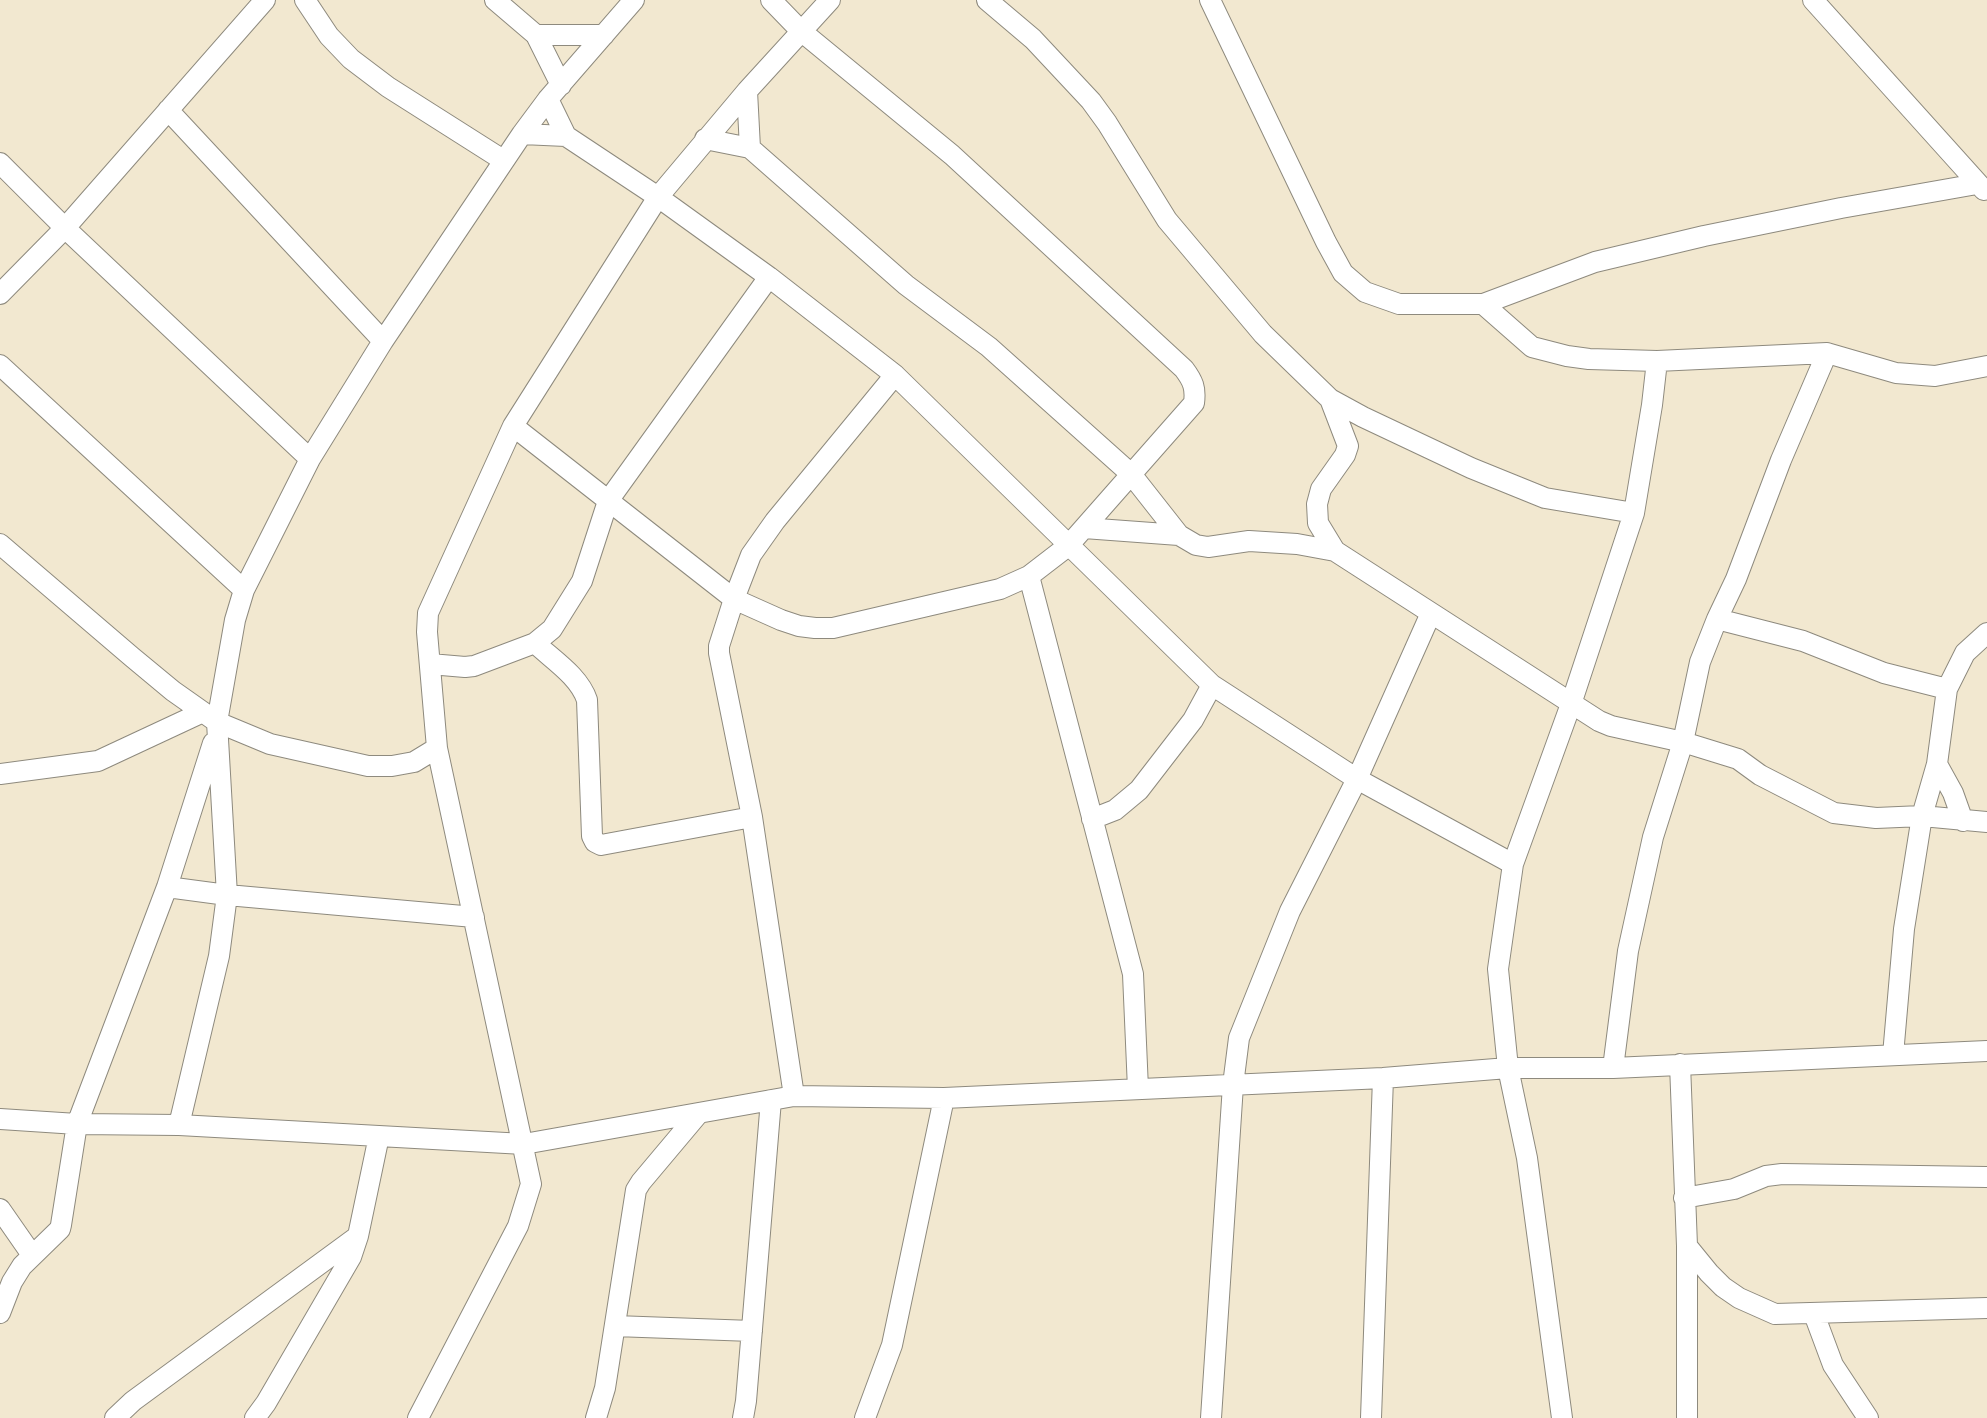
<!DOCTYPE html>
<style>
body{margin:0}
canvas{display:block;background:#f2e8d0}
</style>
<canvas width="1987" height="1418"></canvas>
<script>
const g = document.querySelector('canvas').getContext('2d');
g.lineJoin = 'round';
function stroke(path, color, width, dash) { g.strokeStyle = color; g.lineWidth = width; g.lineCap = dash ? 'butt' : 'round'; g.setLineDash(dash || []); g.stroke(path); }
const minor = new Path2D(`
 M305,0L329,36L351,59L388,87L503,160
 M495,0L536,35L561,85
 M987,0L1033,39L1091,101L1107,123L1167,220L1263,334L1330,399L1363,417L1471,468L1545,498L1634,513
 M1210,0L1326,242L1343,273L1365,292L1399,304H1483L1595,262L1704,236L1841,208L1977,184
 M1813,0L1984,190
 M536,35H604
 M747,91L750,148
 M548,99L566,136
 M168,110L383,341
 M522,134L566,136L658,197L769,277L895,375L1212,685L1357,779L1513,864
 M705,139L750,148L906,285L989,347L1131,474L1179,535L1196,545L1208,547L1249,541L1297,544L1335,551L1599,721L1611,726L1683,742L1738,759L1760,775L1834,813L1876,818L1922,816L1987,822
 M0,163L65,228L310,459
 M0,294L65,228L265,0
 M1483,304L1532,347L1567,356L1589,359L1657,361L1827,353L1896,373L1935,376L1987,366
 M1827,353L1781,460L1736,579L1717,619L1803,641L1884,673L1947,689
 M0,365L244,590
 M1330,399L1348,446L1345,455L1321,489L1317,504L1318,523L1335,551
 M513,426L734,599L781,620L799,626L815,628H833L1000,589L1029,576L1068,546L1194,403C1196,388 1193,381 1184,369L952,155L801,31L771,0
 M1084,528L1179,535
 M0,544L132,657L173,691L217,722L270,744L368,766H392L414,762L437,748
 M1029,576L1133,974L1138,1089
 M535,643C553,660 579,676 587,700L592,836L595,842L601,845L752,817
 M430,664L465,667L474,666L535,643L552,629L582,581L608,501L769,277
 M1937,764L1953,793L1963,821
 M0,774L98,761L203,712
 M1092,819L1115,810L1139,790L1193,720L1212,685
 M167,887L227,895L474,917
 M1893,1055L1904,929L1922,816L1937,764L1947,689L1965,653L1987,633
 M1680,1064L1687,1246V1418
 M1613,1068L1628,951L1653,837L1683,742L1700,662L1717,619
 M794,1096L752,817L719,653V646L734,599L751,555L775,521L895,375
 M0,1119L77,1124L179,1125L524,1144L794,1096L944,1098L1383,1078L1508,1068H1613L1987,1051
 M179,1125L219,956L227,895L217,722L235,620L244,590L310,459L383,341L522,134L548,99L634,0
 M1684,1198L1734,1189L1766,1176L1782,1174L1987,1177
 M0,1209L32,1255
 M1687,1246L1709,1273L1723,1287L1739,1298L1775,1314L1987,1308
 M0,1313L12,1282L22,1266L60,1229L61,1225L77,1124L167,887L213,743
 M1814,1314L1833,1365L1868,1418
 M615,1326L752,1331
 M115,1418L133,1401L358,1236
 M255,1418L266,1403L351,1257L358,1236L379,1136
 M418,1418L518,1226L531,1184L437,748L427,632L428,613L513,426L658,197L747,91L830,0
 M596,1418L605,1388L636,1190L641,1182L699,1113
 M743,1418L746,1401L771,1100
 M865,1418L892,1345L944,1098
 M1211,1418L1233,1085L1239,1038L1290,911L1357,779L1431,613
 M1371,1418L1383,1078
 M1562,1418L1527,1158L1508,1068L1498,969L1513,864L1571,704L1634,513L1652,405L1657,361`);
stroke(minor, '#8e8a7e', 22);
stroke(minor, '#fff', 20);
</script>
